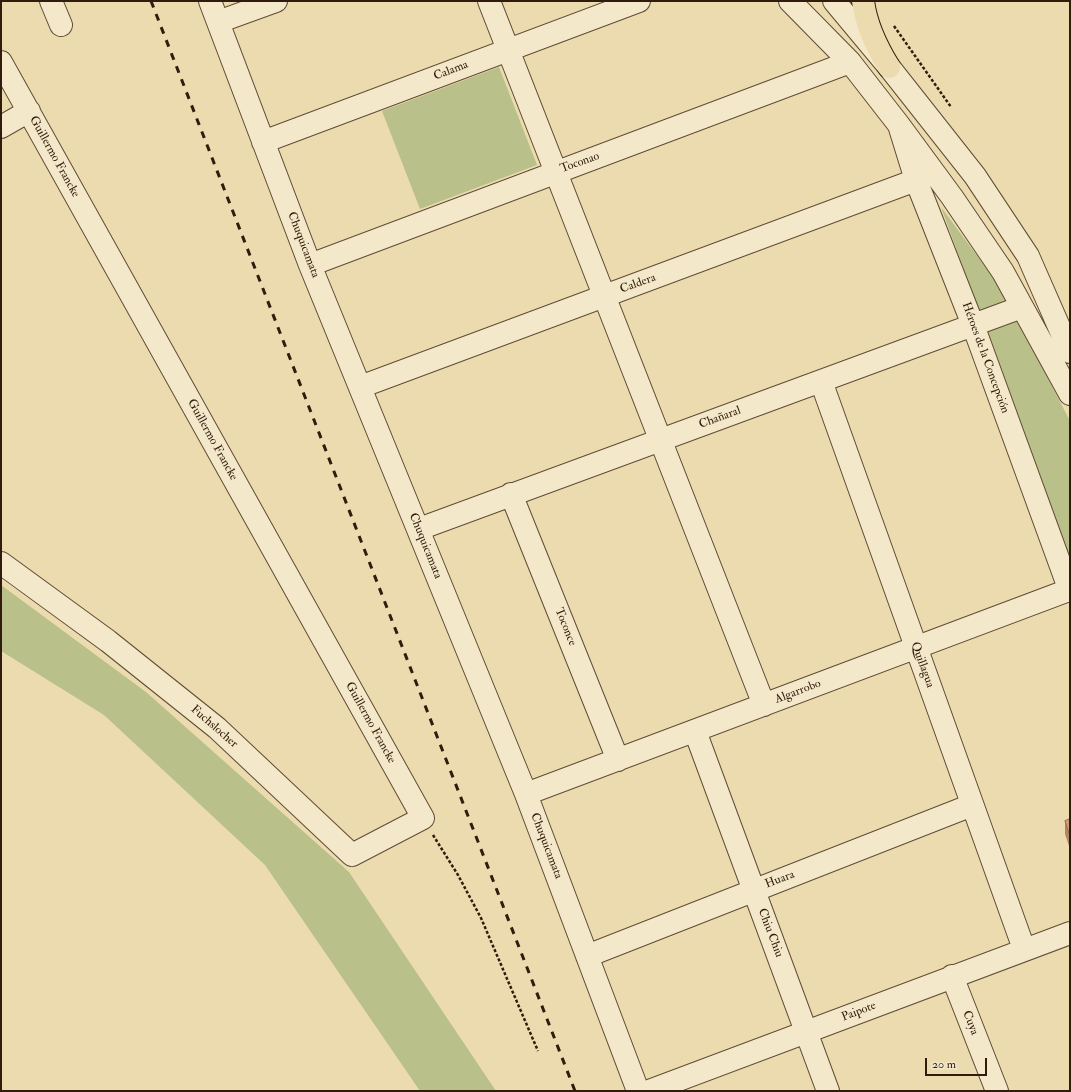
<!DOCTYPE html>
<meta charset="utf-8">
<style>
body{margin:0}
#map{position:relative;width:1071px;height:1092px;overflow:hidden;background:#ecdbae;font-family:"IM FELL Double Pica",serif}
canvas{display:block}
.frame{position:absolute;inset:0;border:2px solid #311b0d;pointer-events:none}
.scale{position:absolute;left:925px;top:1058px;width:62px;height:18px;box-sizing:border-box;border:2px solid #311b0d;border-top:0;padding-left:5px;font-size:12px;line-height:14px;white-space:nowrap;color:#311b0d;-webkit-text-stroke:3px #f3e8ca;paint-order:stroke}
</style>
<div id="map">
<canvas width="1071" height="1092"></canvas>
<div class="frame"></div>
<div class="scale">20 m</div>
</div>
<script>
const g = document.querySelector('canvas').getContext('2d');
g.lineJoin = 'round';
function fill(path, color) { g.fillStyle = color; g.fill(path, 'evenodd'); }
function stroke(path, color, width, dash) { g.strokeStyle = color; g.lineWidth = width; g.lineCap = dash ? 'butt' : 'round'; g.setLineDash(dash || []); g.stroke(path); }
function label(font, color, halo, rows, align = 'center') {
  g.font = font + ' "IM FELL Double Pica",serif'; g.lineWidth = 3; g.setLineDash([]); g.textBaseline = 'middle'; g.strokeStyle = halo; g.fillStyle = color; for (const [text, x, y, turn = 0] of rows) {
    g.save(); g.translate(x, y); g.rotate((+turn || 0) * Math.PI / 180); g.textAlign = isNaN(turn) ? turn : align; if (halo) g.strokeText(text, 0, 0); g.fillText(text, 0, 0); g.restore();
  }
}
fill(new Path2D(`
 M499,67L537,165L420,209L382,111Z
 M941,207L1001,288L1070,421V561Z
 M1,585L146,692L349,872L496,1091H420L265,865L104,715L1,651Z`), '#b9c089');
const minor = new Path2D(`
 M51,1L61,25
 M210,1L310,265L526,794L638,1091
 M489,1L764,705
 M790,1L850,62L899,125L952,197L1003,272L1070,394
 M834,1L889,67L975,176L1028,256L1070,352
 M218,22L276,1
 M1,62L423,818L352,855L217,728L108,641L1,563
 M899,125L916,180L973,325L1070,591
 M1,127L29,111
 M263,142L639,1
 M310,265L850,62
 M821,381L1024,949
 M360,387L916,180
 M511,494L618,760
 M419,529L1022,307
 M695,731L828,1091
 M526,794L1069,590
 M587,956L972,805
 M952,976L997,1091
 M649,1091L1070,933`);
const major = new Path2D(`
 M863,1C866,25 876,46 889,67`);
stroke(minor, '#604b35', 24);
stroke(major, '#311b0d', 24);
stroke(new Path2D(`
 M894,26L951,107
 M433,835L458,875L481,918L538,1051`), '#311b0d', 2.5, [3, 2]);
stroke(minor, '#f3e8ca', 22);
stroke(major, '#ecdbae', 22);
stroke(new Path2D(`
 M151,1L575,1091`), '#311b0d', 3, [7, 7]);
fill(new Path2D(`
 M1070,819V849L1065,834V821Z`), '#b58567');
const building = new Path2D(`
 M1070,819V836L1065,821Z`);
fill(building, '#d39b78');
stroke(building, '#946c54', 1);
label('12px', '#311b0d', '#f3e8ca', [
 ["Calama",451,71,-21],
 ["Guillermo Francke",54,157,61],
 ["Toconao",580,163,-20],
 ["Chuquicamata",303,245,69],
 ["Caldera",638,284,-20],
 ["Héroes de la Concepción",985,358,70],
 ["Chañaral",720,418,-20],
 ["Guillermo Francke",212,440,61],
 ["Chuquicamata",425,546,68],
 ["Toconce",565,627,68],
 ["Quillagua",922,665,70],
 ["Algarrobo",798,692,-21],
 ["Guillermo Francke",370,723,61],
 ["Fuchslocher",214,727,41],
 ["Chuquicamata",546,846,69],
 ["Huara",780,880,-21],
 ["Chiu Chiu",770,933,69],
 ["Paipote",859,1012,-21],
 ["Cuya",970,1023,69]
]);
</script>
